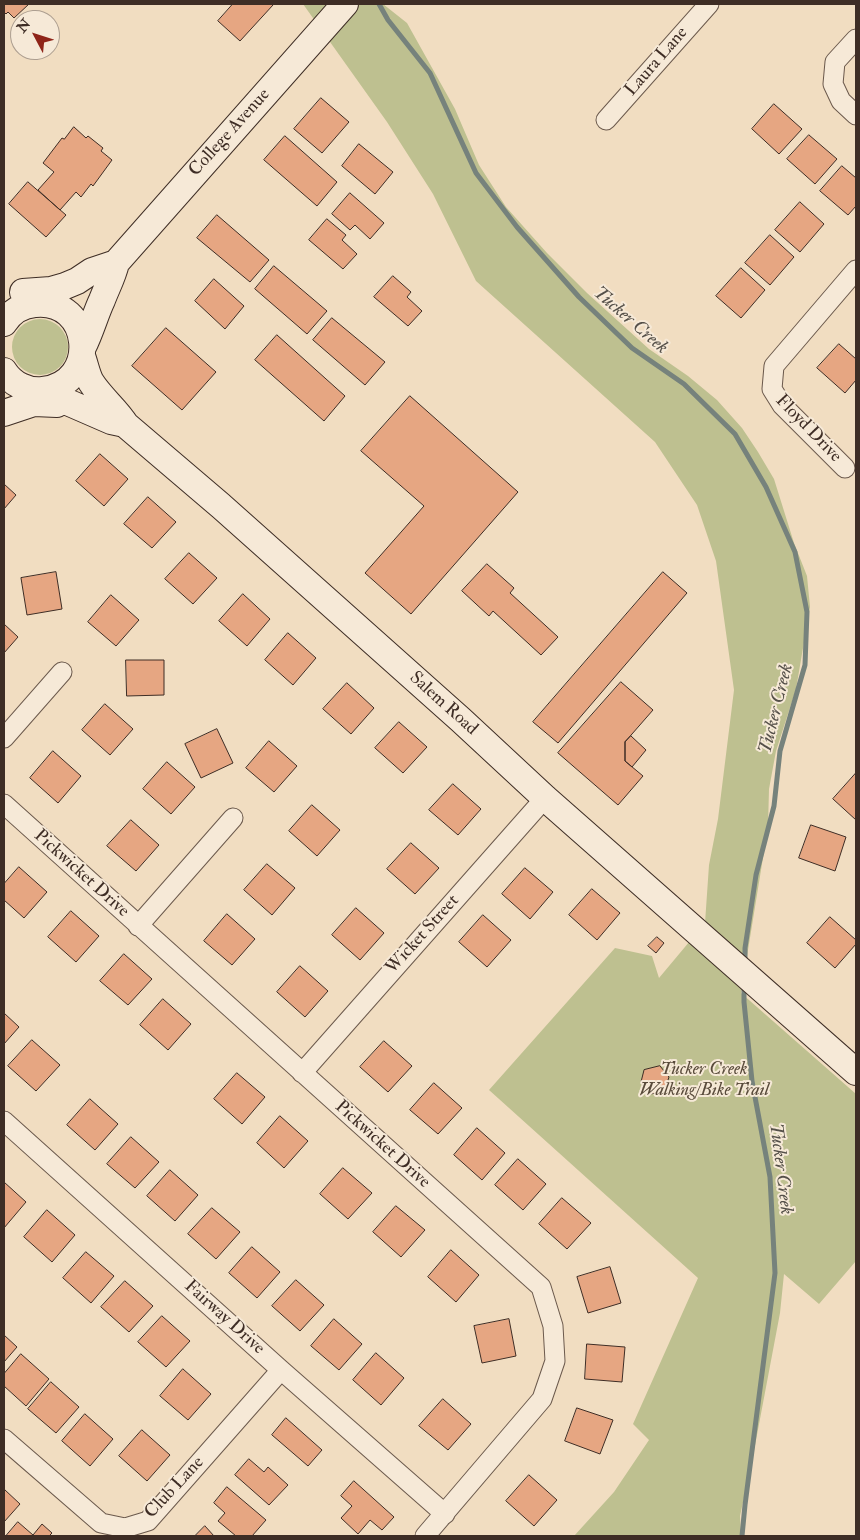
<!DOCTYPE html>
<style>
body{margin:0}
#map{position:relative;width:860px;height:1540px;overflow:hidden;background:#f1ddc1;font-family:"IM FELL Double Pica",serif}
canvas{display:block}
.frame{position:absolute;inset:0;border:5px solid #3e2d25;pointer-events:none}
.north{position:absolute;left:10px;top:10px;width:50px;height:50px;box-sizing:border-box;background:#f6e9d7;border:1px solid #ac9e90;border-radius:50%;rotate:310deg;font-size:14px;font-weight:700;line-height:20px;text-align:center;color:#3e2d25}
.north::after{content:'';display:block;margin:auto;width:18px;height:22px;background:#8f2418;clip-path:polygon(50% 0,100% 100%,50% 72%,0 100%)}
</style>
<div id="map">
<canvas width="860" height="1540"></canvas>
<div class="frame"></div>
<div class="north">N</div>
</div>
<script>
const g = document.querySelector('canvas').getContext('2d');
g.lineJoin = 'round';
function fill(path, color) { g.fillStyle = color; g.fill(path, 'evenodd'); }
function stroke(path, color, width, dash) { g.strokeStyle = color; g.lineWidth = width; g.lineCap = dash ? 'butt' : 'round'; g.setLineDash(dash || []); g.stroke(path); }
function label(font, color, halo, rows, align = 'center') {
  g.font = font + ' "IM FELL Double Pica",serif'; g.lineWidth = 4; g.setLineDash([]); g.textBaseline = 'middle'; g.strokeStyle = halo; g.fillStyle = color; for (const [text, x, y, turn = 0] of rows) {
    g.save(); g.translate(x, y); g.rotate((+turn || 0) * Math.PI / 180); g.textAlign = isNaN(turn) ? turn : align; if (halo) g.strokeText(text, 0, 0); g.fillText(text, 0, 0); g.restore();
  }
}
fill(new Path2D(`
 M303,4H383L407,23L455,109L479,165L506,207L547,253L587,293L649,349L688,376L717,400L742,428L758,452L774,479L794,543L807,576L810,607L796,689L776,751L769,789L768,827L741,993L856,1094V1261L819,1304L784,1274L780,1313L753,1456L740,1516L741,1536H574L614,1492L649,1440L633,1424L698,1278L489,1090L615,948L652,956L659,978L705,923L709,865L718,819L734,690L716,561L697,505L655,442L476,281L433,194L387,122Z
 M12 347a28 28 0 1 1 56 0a28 28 0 1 1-56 0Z`), '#bec090');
stroke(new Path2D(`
 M379,4L388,20L430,73L476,173L517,227L579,297L632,348L684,384L735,434L766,487L795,552L807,612L805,665L780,751L774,806L756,875L745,948V962
 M742,1536L745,1505L775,1273L770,1177L752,1081L744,1002V986`), '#76827c', 5);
const building = new Path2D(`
 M4,4H29L14,18L8,12L6,14L4,12Z
 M233,4H272L273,5L240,41L218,21Z
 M321,98L349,122L322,153L294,129Z
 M774,104L802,129L779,154L752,129Z
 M74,127L86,138L88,136L103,148L101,151L112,160L93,186L91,184L81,197L76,192L60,210L38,190L54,172L43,163L62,138L64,139Z
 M809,135L837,159L815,184L787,159Z
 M285,136L337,182L317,206L264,160Z
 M359,144L393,172L375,194L342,166Z
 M842,166L856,178V206L848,215L820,191Z
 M28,182L66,215L46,237L9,204Z
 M350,193L384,223L370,239L355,225L350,230L332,214Z
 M800,202L824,224L800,252L775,230Z
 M217,215L269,260L250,282L197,238Z
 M327,219L346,235L342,240L357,254L343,269L309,240Z
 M770,235L794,257L770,285L745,263Z
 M274,266L327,311L307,334L255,289Z
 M741,268L765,290L741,318L716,296Z
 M393,276L411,292L407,297L422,311L408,326L374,297Z
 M214,279L244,306L225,329L195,301Z
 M332,318L385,362L365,385L313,340Z
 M166,328L216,372L182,410L132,366Z
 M277,335L345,396L324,421L255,360Z
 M839,344L856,359V380L845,393L817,368Z
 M410,396L518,492L411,614L365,573L424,506L361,451Z
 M100,454L128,479L104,506L76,481Z
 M4,484L16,495L4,509Z
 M148,497L176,522L152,548L124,524Z
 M189,553L217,578L193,604L165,579Z
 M487,564L514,588L510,593L558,637L541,655L493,611L489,616L462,591Z
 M56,572L62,609L27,615L21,578Z
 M663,572L687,593L558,743L533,722Z
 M243,594L270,619L247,646L219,621Z
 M111,595L139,620L116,646L88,622Z
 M4,624L18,637L4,653Z
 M288,633L316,658L293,685L265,660Z
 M126,660H164V695L127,696Z
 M621,682L653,710L625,742V761L643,776L618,805L558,753Z
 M347,683L374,708L351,734L323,709Z
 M105,704L133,729L110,755L82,730Z
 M399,722L427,747L403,773L375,748Z
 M217,729L233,763L201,778L185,744Z
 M631,736L646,750L632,767L625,761V742Z
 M269,741L297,766L274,792L246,768Z
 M53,751L81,776L58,803L30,778Z
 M167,762L195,787L171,814L143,789Z
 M856,773V820L833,799Z
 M453,784L481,809L458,835L429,810Z
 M312,805L340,830L317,856L289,831Z
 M131,820L159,845L136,871L107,846Z
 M811,825L846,837L835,871L799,858Z
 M411,843L439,868L415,894L387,869Z
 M267,864L295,888L272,915L244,890Z
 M19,867L47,892L24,918L4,900V884Z
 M525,868L553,892L530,919L502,894Z
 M592,889L620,913L597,940L569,915Z
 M356,908L384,933L360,960L332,935Z
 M71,911L99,936L76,962L48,937Z
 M227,914L255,939L232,965L204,941Z
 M483,915L511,940L487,967L459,942Z
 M830,917L856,940V944L835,968L807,943Z
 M657,937L664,943L656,953L648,946Z
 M124,954L152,979L128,1005L100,981Z
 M300,966L328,991L305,1017L277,992Z
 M163,999L191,1024L168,1050L140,1025Z
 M4,1013L19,1027L4,1044Z
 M32,1040L60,1065L36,1091L8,1066Z
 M384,1041L412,1066L388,1092L360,1067Z
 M660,1066L669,1077L664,1092L650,1094L641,1082L644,1070Z
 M237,1073L265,1097L242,1124L214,1099Z
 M434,1083L462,1108L438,1134L410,1110Z
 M90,1099L118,1124L95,1150L67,1125Z
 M280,1116L308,1141L284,1168L257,1143Z
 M477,1128L505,1153L482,1180L454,1155Z
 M131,1137L159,1162L135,1188L107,1164Z
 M518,1159L546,1184L523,1210L495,1185Z
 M343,1168L372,1193L348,1219L320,1194Z
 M170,1170L198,1195L175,1221L147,1196Z
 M4,1182L26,1202L4,1228Z
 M562,1198L591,1223L567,1249L539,1224Z
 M396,1206L425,1230L401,1257L373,1232Z
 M212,1208L240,1232L216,1259L188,1234Z
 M47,1210L75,1235L52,1262L24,1237Z
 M252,1247L280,1272L257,1298L229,1273Z
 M451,1250L479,1275L456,1302L428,1277Z
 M86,1252L114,1276L91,1303L63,1278Z
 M610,1267L621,1303L588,1313L577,1277Z
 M296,1280L324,1305L300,1331L272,1306Z
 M125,1281L153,1306L129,1332L101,1307Z
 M162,1316L190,1341L166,1367L138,1342Z
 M334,1319L362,1344L339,1370L311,1346Z
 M509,1319L516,1356L482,1363L474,1326Z
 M4,1335L17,1347L4,1362Z
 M587,1344L625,1347L622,1382L585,1379Z
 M376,1353L404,1378L381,1405L353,1380Z
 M21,1354L49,1379L26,1406L4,1386V1374Z
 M183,1369L211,1394L188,1420L160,1396Z
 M51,1382L79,1407L56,1433L28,1409Z
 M443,1399L471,1424L448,1450L419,1426Z
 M577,1408L613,1420L600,1454L565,1441Z
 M85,1414L113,1439L90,1466L62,1441Z
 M286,1418L322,1450L308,1466L272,1435Z
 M142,1430L170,1455L147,1481L119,1456Z
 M249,1459L264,1472L268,1467L288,1485L269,1505L235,1475Z
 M529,1475L557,1500L534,1526L506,1501Z
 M354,1481L394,1517L382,1530L370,1520L358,1534L341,1518L352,1506L341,1496Z
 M227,1487L266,1520L252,1536H236L218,1521L225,1513L214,1503Z
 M5,1490L20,1504L4,1522V1492Z
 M18,1522L33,1535L42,1524L52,1533L49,1536H6Z
 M205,1526L214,1536H195Z`);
fill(building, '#e6a682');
stroke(building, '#3e2d25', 1);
const street = new Path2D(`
 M856,39L835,62L833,84L841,101L856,115
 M606,120L709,4
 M845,468L782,405L772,389L774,366L856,270
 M4,738L62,672
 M4,804L541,1287L553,1326L555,1361L542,1399L425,1536
 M138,926L233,818
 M302,1073L545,798
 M4,1121L281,1370L445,1514
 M4,1439L101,1523L125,1528L148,1521L281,1370`);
const secondary = new Path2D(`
 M23,292L51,290L65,286L77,281L92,271L116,263
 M4,323C11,312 22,305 35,304C92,298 101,383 43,390C28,392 12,384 4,371
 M83,347C91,331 95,315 102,300C107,287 113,276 116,263L345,4
 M82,356C85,364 87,375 91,382C101,398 116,409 126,425L221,506L461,720L545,798L856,1072
 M42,391L111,421L125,424
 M4,413L34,403L57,404`);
stroke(street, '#6b594c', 21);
stroke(secondary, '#3e2d25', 28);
stroke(street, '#f6e9d7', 19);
stroke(secondary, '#f6e9d7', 26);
label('18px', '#3e2d25', '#f6e9d7', [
 ["Laura Lane",657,62,-49],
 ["College Avenue",230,133,-48],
 ["Floyd Drive",808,429,46],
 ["Salem Road",443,704,42],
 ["Pickwicket Drive",81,874,42],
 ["Wicket Street",423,935,-48],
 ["Pickwicket Drive",382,1145,42],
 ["Fairway Drive",224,1318,42],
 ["Club Lane",175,1488,-47]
]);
label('italic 18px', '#584a3a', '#f6e9d7', [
 ["Tucker Creek",704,1070],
 ["Walking/Bike Trail",704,1091]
]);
label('italic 19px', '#555049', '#f6e9d7', [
 ["Tucker Creek",630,321,41],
 ["Tucker Creek",777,709,-76],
 ["Tucker Creek",780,1169,83]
]);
</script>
